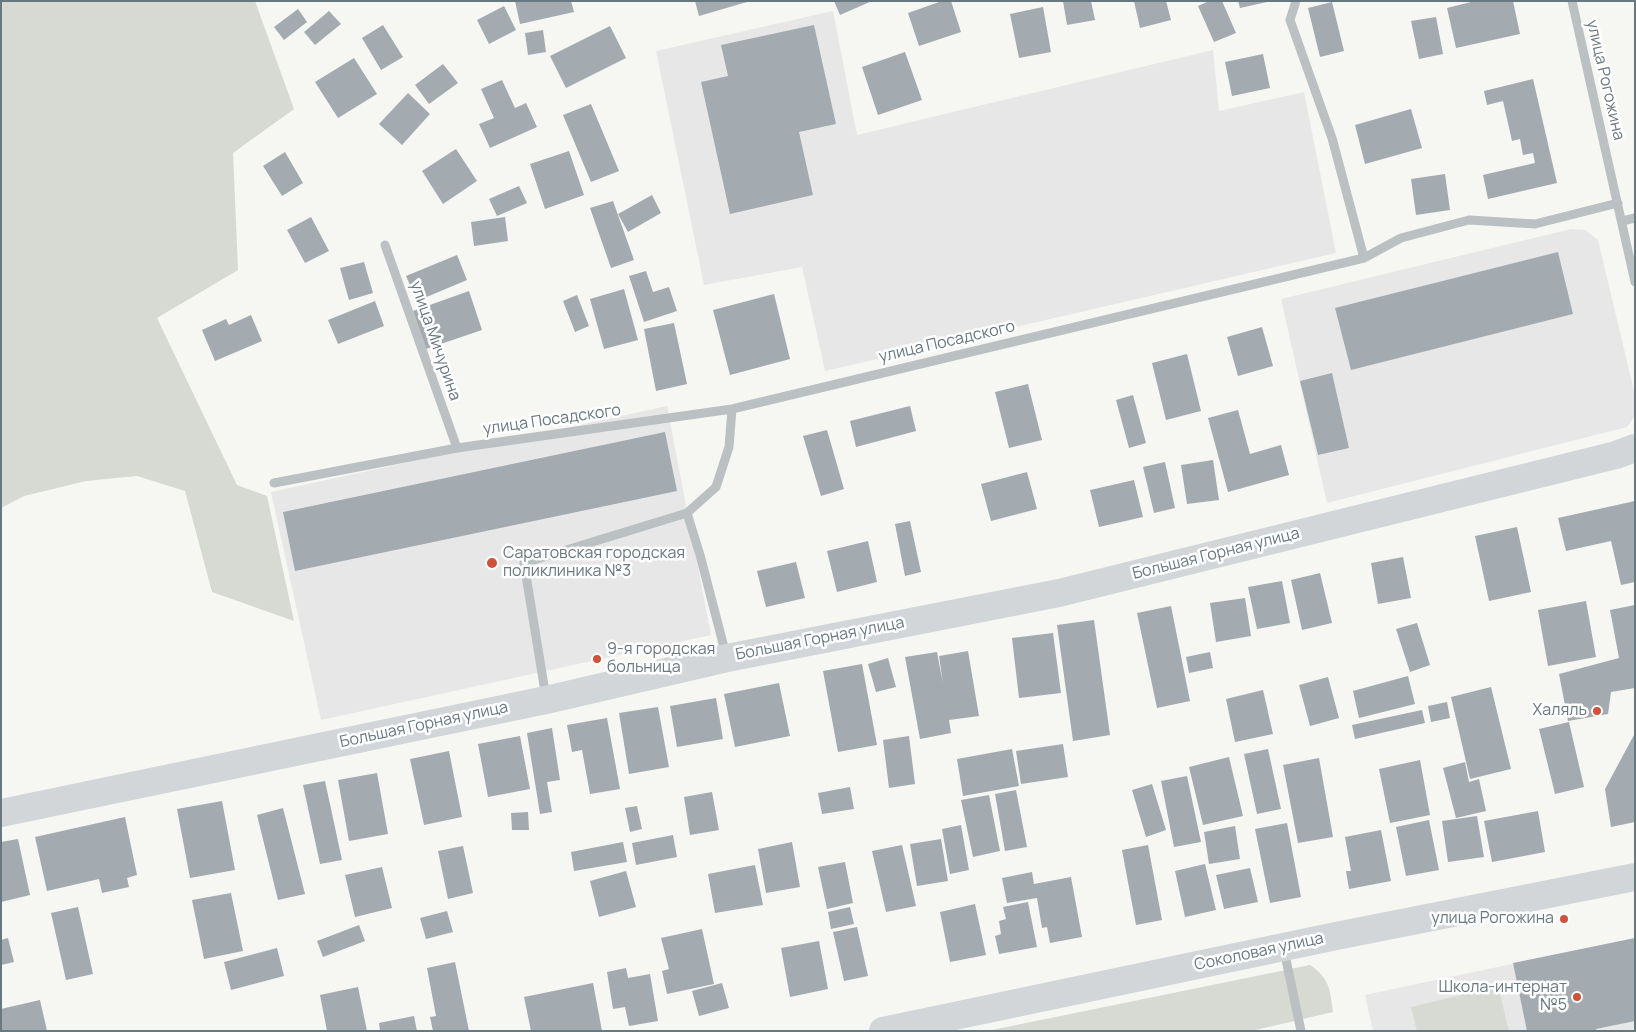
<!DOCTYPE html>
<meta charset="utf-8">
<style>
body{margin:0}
#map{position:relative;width:1636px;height:1032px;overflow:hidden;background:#f6f6f3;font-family:Manrope,sans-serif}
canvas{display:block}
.frame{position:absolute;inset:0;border:2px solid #687881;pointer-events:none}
</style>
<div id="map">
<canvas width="1636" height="1032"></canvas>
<div class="frame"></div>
</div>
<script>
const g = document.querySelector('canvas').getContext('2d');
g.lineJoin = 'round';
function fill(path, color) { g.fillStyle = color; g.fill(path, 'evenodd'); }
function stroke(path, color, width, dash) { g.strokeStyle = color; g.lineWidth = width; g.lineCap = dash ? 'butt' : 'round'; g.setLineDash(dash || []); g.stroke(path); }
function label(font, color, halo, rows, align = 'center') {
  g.font = font + ' Manrope,sans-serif'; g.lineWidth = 5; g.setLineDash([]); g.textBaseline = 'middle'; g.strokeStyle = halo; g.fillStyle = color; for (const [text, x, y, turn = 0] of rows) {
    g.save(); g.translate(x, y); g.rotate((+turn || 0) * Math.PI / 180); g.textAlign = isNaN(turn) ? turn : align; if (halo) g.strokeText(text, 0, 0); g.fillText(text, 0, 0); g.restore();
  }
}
fill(new Path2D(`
 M833,11L857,135L1213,50L1219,111L1304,92L1336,253L825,371L802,267L704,285L656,51Z
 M1571,229L1585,230L1598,240L1635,395V416L1627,427L1327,503L1281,299Z
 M667,406L711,635L321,720L271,492Z
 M1635,938V1031H1373L1365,995Z`), '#e7e7e7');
fill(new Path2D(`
 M1,1H255L294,109L233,153L238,270L157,318L237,485L267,496L294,621L212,592L185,491L137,476L86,481L24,496L1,508Z
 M1310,965C1330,979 1330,989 1333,1012L1251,1031H987Z
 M1498,986L1509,1031H1417L1411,1007Z`), '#d6dad3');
fill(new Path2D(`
 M515,1H571L574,12L520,24Z
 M695,1H747V2L699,16Z
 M834,1H872L840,15Z
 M942,1H951L961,32L919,46L908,13Z
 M1063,1H1091L1095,20L1067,25Z
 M1134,1H1166L1171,20L1140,28Z
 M1209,1H1222L1236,33L1214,42L1198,6Z
 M1238,1H1267V2L1240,8Z
 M1475,1H1513L1520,34L1456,48L1447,8Z
 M1332,2L1344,51L1320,57L1308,8Z
 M504,6L516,30L489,44L477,20Z
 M1043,7L1051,52L1019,58L1010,14Z
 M298,9L307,22L284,40L274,27Z
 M329,11L341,24L315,45L304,32Z
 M1436,17L1443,54L1419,59L1411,21Z
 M383,25L403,57L381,70L362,38Z
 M814,25L836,124L799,132L813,195L730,214L701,82L728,76L721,45Z
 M610,26L626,58L566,88L550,56Z
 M543,30L546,52L528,55L525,33Z
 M905,52L922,100L878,115L862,67Z
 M1263,54L1270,88L1232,96L1225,62Z
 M354,58L377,94L338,118L315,82Z
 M443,64L458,83L429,104L415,85Z
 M1533,79L1557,183L1488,199L1483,175L1535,163L1533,153L1523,155L1520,139L1512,141L1503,101L1487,105L1484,91Z
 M502,80L515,108L526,103L537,127L490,148L479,124L494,118L481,89Z
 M408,93L430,114L402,145L379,124Z
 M591,104L619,171L591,182L563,115Z
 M1411,109L1422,148L1365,164L1355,125Z
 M456,149L477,181L443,204L422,171Z
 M569,151L584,195L545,209L530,164Z
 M285,152L303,183L282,196L263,166Z
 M1445,174L1450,210L1416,215L1411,179Z
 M519,186L527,203L497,216L489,199Z
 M652,195L661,213L628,232L618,214Z
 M613,201L634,260L611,268L590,208Z
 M311,217L329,251L305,263L287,230Z
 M505,217L508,241L474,246L471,222Z
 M1558,252L1573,314L1351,370L1335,308Z
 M457,255L467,280L417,301L406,276Z
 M364,262L373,293L349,300L340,268Z
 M646,271L653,292L669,287L677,311L644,322L629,276Z
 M624,289L638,340L604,349L590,299Z
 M469,291L482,330L426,349L413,311Z
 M774,294L790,359L730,375L713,310Z
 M577,295L589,326L575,332L563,301Z
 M375,301L384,326L338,344L328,320Z
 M251,315L262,341L215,361L202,330L226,319L229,325Z
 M674,323L687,384L656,391L644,329Z
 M1262,327L1273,366L1238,376L1227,337Z
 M1187,354L1201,411L1166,420L1152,363Z
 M1332,373L1349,448L1318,455L1300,381Z
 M1028,384L1042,440L1009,448L995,392Z
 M1133,395L1146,443L1129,448L1116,400Z
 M910,406L916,431L856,447L850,421Z
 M1238,410L1250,454L1281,445L1289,475L1228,492L1208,418Z
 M827,430L844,489L821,496L803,436Z
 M665,432L677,491L295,571L283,512Z
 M1213,460L1219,500L1187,504L1181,465Z
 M1165,462L1175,508L1154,513L1143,467Z
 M1027,472L1037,509L991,521L981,484Z
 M1134,480L1143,517L1099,527L1090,490Z
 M1635,501V582L1621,585L1611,541L1566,551L1558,518Z
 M910,521L921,572L905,576L895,524Z
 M1517,527L1531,592L1489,601L1475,536Z
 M868,541L877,582L837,592L827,551Z
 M1403,557L1411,598L1378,604L1371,563Z
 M796,562L805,598L766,607L757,571Z
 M1320,573L1332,623L1302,630L1291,580Z
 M1282,581L1290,623L1257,629L1248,587Z
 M1245,598L1251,636L1216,642L1210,603Z
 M1586,601L1596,657L1548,666L1538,610Z
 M1635,605V688L1611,692L1608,714L1568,721L1559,674L1619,658L1610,610Z
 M1171,606L1190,701L1157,708L1137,613Z
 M1094,620L1110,735L1073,741L1057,625Z
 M1417,623L1430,665L1410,672L1396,629Z
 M1053,633L1061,693L1019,698L1012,638Z
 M968,651L979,716L949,720L951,733L920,739L905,657L937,652L943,684L939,656Z
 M1210,652L1213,668L1189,673L1186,657Z
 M888,658L896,687L876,692L868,664Z
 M862,664L877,745L838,752L823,671Z
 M1408,676L1415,704L1359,718L1353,691Z
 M1328,677L1339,718L1310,726L1299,685Z
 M779,683L790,736L735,747L724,694Z
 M1491,687L1511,769L1470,779L1451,697Z
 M1263,690L1273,734L1235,742L1226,699Z
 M716,698L723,739L677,747L670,706Z
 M1447,702L1450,718L1431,722L1428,706Z
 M658,707L669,767L629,774L619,713Z
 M1422,710L1425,723L1355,739L1352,725Z
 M607,718L620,789L590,794L582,750L572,752L567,725Z
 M1569,722L1584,787L1555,794L1539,729Z
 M552,728L560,780L547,782L552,812L540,814L527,733Z
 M1635,733V822L1611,827L1605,789Z
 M520,736L530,789L488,797L478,744Z
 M909,736L915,784L889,788L883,740Z
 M1063,744L1068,777L1021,784L1016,751Z
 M1012,749L1019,786L963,796L957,759Z
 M1268,749L1281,809L1257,814L1244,754Z
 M449,751L462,817L424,825L410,759Z
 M1229,757L1243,816L1203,825L1189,767Z
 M1319,758L1333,837L1298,843L1283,765Z
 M1420,760L1430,815L1390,823L1379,769Z
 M1465,762L1469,782L1479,779L1486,811L1456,818L1443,768Z
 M377,773L388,834L349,841L338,780Z
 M1187,776L1201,842L1174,847L1161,781Z
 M325,781L342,860L320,864L303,785Z
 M1152,784L1166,830L1146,837L1132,790Z
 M850,787L854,809L822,814L818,793Z
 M1016,790L1027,847L1005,851L995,794Z
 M712,792L719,830L690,835L684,797Z
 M989,795L1000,851L973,857L961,800Z
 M222,801L235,870L190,878L177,809Z
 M637,806L642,829L630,832L625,808Z
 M283,808L305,894L278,900L257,815Z
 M1538,811L1545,852L1492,862L1484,821Z
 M528,812L529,830H512L511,813Z
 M1477,816L1484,857L1448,862L1442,821Z
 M125,817L137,875L127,878L129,887L102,893L99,879L47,891L35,837Z
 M1429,820L1439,870L1406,876L1396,827Z
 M1287,823L1301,897L1270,903L1255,829Z
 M961,825L969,870L950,874L942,829Z
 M1235,826L1240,859L1209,864L1204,832Z
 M1381,830L1391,881L1349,889L1346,871H1351L1345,837Z
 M673,835L677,857L636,865L632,843Z
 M18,839L30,895L1,902V842Z
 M941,839L948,881L917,886L910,844Z
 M623,842L627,862L574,871L571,852Z
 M792,842L800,887L766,893L758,849Z
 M902,845L916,906L886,912L872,851Z
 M1148,845L1162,920L1136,925L1122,850Z
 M463,846L473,893L448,899L438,851Z
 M845,862L853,903L827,909L818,867Z
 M1205,864L1216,910L1185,917L1175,871Z
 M755,865L763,905L715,913L708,874Z
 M382,867L392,908L355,917L345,875Z
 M1250,868L1258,902L1224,909L1216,875Z
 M626,871L636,907L599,917L590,881Z
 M1032,872L1034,884L1071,877L1082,937L1050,943L1047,927L1042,928L1037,898L1007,903L1002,878Z
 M231,893L243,951L204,959L192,900Z
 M1028,902L1037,947L999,954L995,936L1001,934L999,921L1006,919L1003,907Z
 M975,904L986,955L950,962L940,912Z
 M78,907L93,974L66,980L51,913Z
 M850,907L854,924L831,929L828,912Z
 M447,911L453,932L426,939L420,918Z
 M359,925L365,941L323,957L317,941Z
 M857,927L868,976L844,981L833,932Z
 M702,929L714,984L667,994L662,971L669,969L661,938Z
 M8,938L14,962L1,965V940Z
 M1635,938V1021L1596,1029V1031H1527L1513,963Z
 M819,941L828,989L790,997L781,948Z
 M277,948L284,976L231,990L224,962Z
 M455,962L469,1031H433L430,1017L436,1016L427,968Z
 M626,968L628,978L650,974L658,1021L629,1026L625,1007L613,1009L607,972Z
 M593,983L602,1031H531L524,997Z
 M722,983L729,1008L699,1016L692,991Z
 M358,987L367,1031H327L320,995Z
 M40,1000L47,1031H1V1009Z
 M414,1016L417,1031H380L379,1023Z`), '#a3abb0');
stroke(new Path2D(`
 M1296,1L1290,20L1332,138L1364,258
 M1572,1L1635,282
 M1622,221L1635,218
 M385,245L457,448
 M274,483L457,448L732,409L1364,258L1401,238L1469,220L1535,224L1618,203
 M726,655L700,555L687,513L716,487L729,447L732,409
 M546,698L524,563L687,513
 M1284,950L1301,1031`), '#bbc0c3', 9);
stroke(new Path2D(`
 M1,813L546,700L727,658L1059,593L1616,455L1635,448
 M883,1031L1336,936L1635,877`), '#d2d6d9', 28);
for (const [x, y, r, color] of [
 [492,563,6,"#cf523a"],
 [597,659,5,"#cf523a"],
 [1597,711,5,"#cf523a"],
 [1564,919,5,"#cf523a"],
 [1577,997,5,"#cf523a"]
]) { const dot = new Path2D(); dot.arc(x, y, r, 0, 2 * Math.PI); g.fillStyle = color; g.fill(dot); stroke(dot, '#fff', 2); }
label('16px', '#687881', '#fff', [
 ["улица Рогожина",1605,80,77],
 ["улица Мичурина",435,341,71],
 ["улица Посадского",947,342,-13],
 ["улица Посадского",552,420,-8],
 ["Большая Горная улица",1216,554,-14],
 ["Большая Горная улица",820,639,-11],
 ["Большая Горная улица",424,725,-12],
 ["Соколовая улица",1259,952,-12]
]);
label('16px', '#687881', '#fff', [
 ["Саратовская городская",503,554,"left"],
 ["поликлиника №3",503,572,"left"],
 ["9-я городская",607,650,"left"],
 ["больница",607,668,"left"],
 ["Халяль",1587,711],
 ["улица Рогожина",1554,919],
 ["Школа-интернат",1567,988],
 ["№5",1567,1006]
], 'right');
</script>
